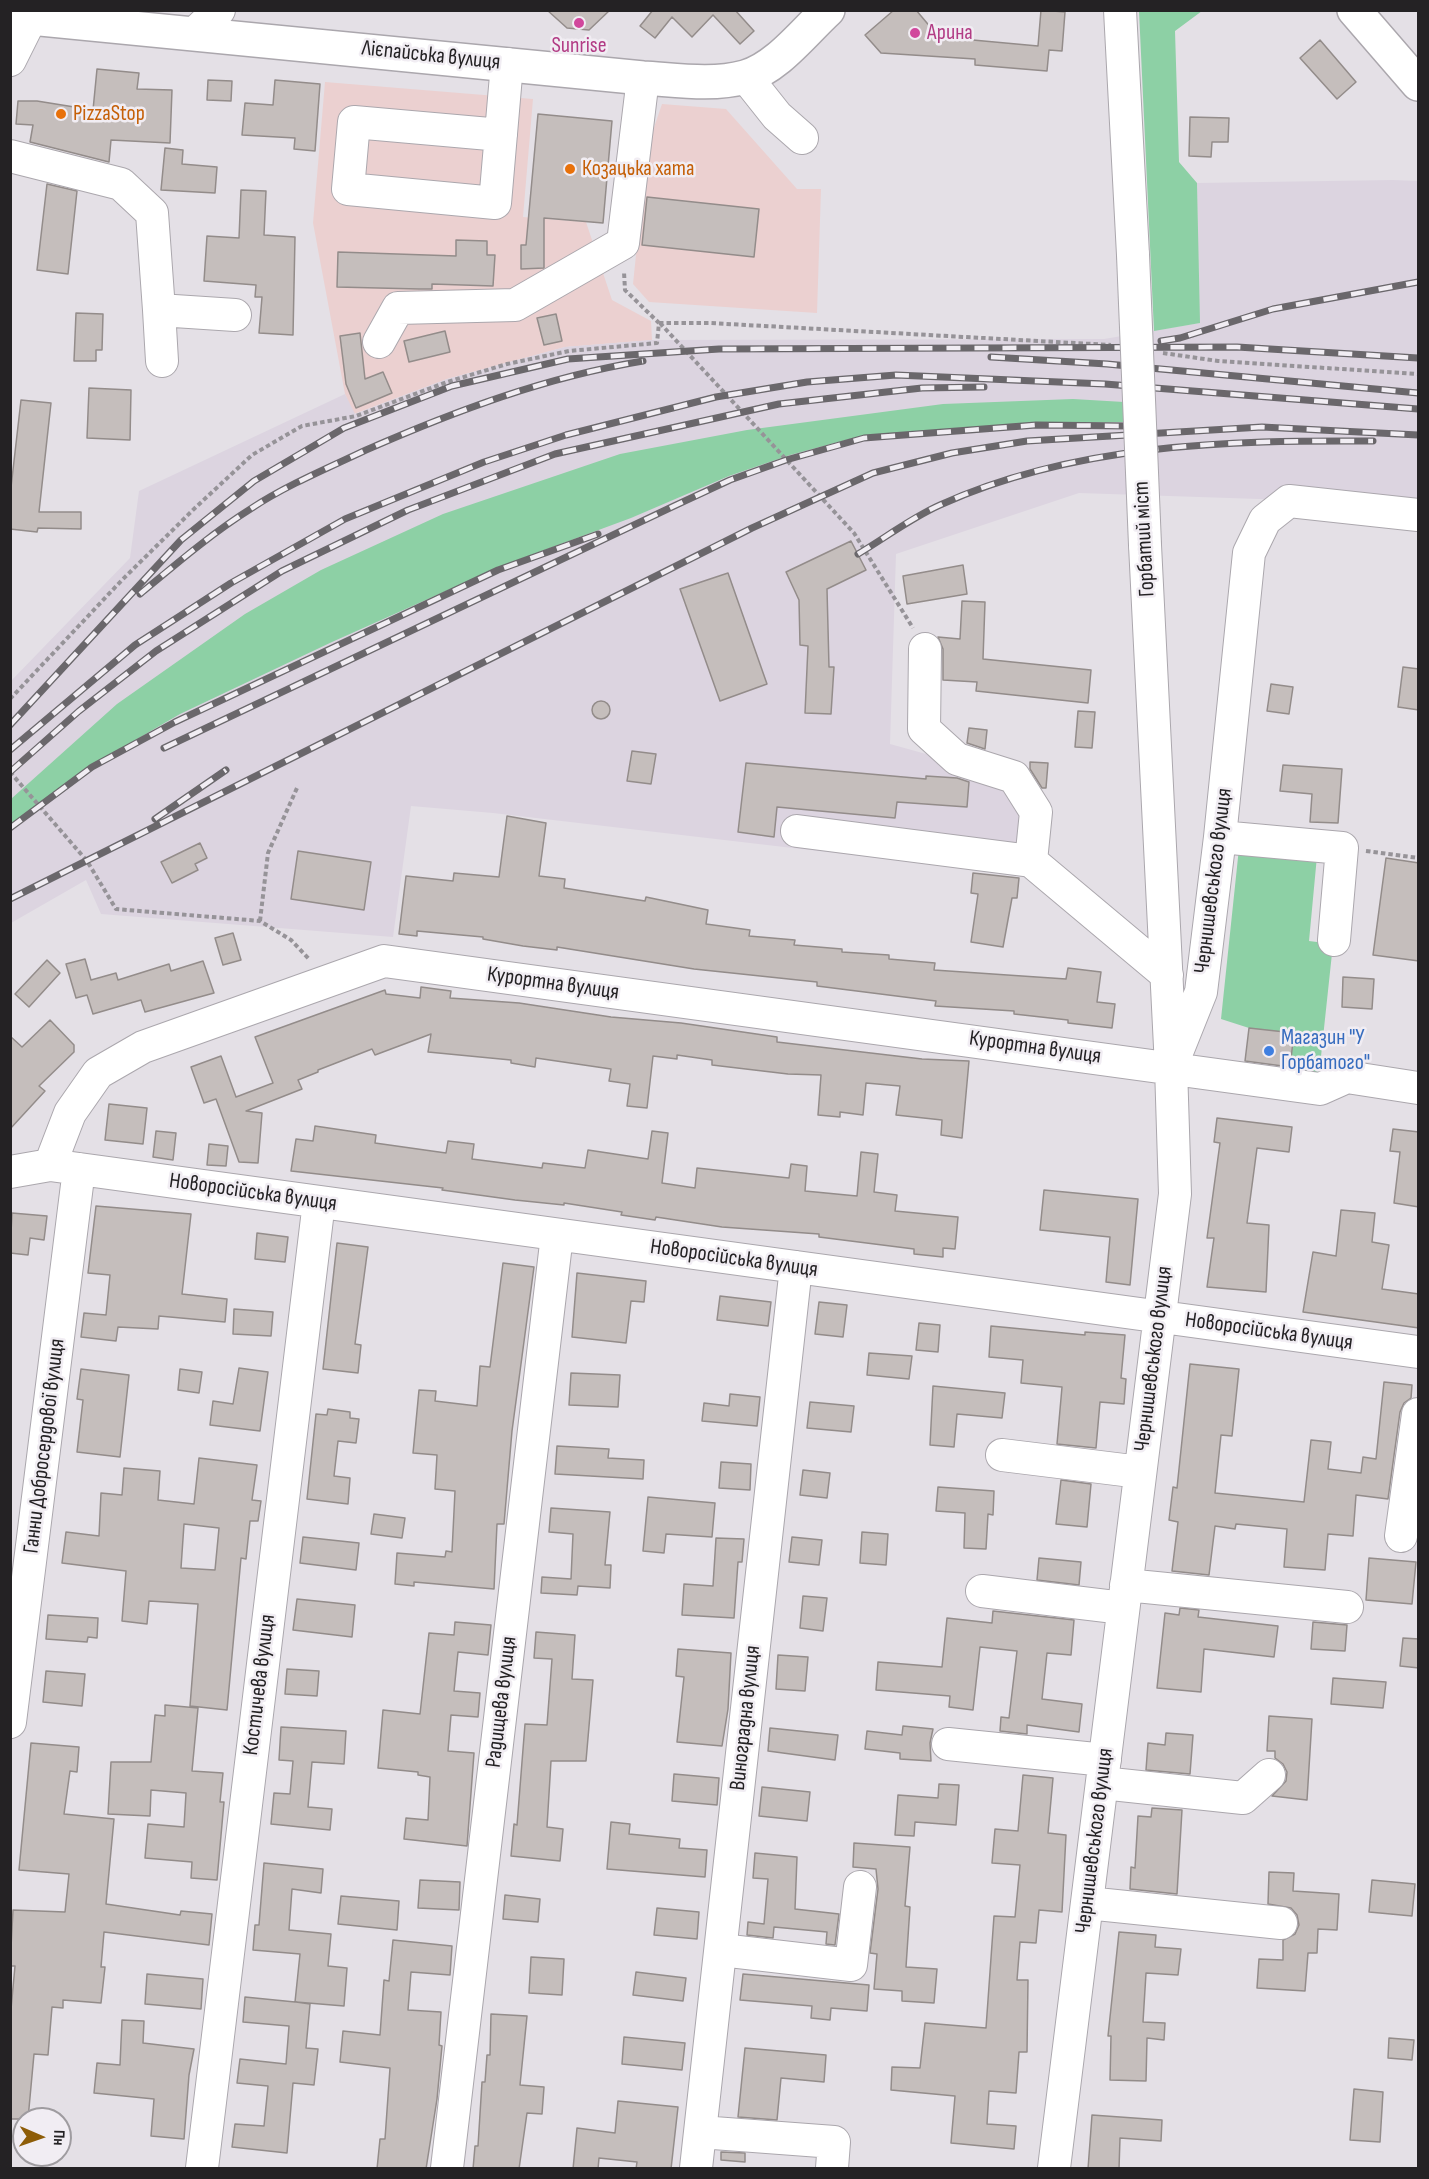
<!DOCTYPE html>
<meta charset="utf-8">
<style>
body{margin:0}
#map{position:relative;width:1429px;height:2179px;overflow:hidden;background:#e4e0e6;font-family:"Sofia Sans Condensed",sans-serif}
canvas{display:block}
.frame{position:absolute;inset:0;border:12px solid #242224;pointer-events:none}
.north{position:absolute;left:12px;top:2107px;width:60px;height:60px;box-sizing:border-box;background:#f1edf3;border:2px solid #9f9ca0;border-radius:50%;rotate:92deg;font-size:16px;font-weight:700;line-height:24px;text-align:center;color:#242224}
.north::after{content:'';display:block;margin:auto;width:21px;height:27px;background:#8e5d08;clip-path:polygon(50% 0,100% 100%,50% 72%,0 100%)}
</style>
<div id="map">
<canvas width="1429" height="2179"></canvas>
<div class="frame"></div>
<div class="north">Пн</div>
</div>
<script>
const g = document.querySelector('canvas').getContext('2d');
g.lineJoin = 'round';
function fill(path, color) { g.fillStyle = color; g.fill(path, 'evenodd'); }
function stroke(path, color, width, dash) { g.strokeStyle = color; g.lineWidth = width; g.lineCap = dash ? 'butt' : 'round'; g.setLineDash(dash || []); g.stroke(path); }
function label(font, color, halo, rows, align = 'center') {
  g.font = font + ' "Sofia Sans Condensed",sans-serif'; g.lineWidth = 5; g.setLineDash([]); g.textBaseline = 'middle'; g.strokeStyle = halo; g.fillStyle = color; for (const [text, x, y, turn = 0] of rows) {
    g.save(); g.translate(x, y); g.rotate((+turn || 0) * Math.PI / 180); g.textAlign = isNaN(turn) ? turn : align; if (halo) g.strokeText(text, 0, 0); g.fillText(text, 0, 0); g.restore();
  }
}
fill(new Path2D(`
 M325,82L533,99L523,217L586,222L612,300L651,321L652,340L565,347L447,379L354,414L345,394L313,223Z
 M662,104L726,109L797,189H821L817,313L649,302L633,284L647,148Z`), '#ebd0d0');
fill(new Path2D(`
 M1393,180L1418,181V515L1289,500L1079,493L896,554L890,744L1009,777L1031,807L1024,875L493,813L411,806L393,937L101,914L86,880L11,923L10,682L130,558L139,491L345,394L355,414L447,379L565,347L652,340L1104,339L1199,323L1197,183Z`), '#dcd4e0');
fill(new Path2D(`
 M1139,11H1202L1175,31L1179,162L1197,183L1200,323L1154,331Z
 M1073,399L1124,402L1125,422L1028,424L861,436L790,455L729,476L631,518L504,565L332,642L180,714L96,763L11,825V799L117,704L245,614L321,570L443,514L620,454L747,430L943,404Z
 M1239,848L1317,856L1309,941L1333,944L1319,1075L1289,1074L1294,1033L1249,1028L1221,1019Z`), '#8dd0a5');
const building = new Path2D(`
 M547,10H610L589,30L567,28Z
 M653,10H735L754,31L740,44L713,15L692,37L672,17L655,38L640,26Z
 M894,10H916L932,29L962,30V39L1038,46L1041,10L1065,12L1062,51L1049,50L1047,71L975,65V59L881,53L865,35Z
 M1320,40L1356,82L1337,99L1300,58Z
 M97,69L139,73L137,89L172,90L170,143L111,140L109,162L30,142L33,125L16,124L18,101H37L93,110Z
 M208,80L232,81L231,101L207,100Z
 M275,80L320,84L315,151L294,149L295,138L242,135L245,103L273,105Z
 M538,114L612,121L603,223L544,218V268L521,269V245H526Z
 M1190,117L1229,118L1228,142H1212L1211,157L1189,156Z
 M165,148L183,150L182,164L217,167L215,193L161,190Z
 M47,184L77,191L68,274L37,270Z
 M241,190L266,191L264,235L295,237L293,335L259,333L262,297H255L256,285L204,281L207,236L239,238Z
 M647,197L759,209L754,257L642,245Z
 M456,240L487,241V255H495L493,286L432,284V289H419L337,287L338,252L456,256Z
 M76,313L103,314L102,350H96V361H74Z
 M556,314L562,341L544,345L537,318Z
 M445,331L450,352L409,362L404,341Z
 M360,333L365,379L383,372L392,393L356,408L346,384L340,336Z
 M89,388L131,390L130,440L87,438Z
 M21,400L51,403L39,512H81V529L38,528L37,532L10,529V496Z
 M851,541L866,570L827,589L829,667H834L831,714L805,713L808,646L800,645L799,600L786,572Z
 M963,565L967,594L907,604L903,576Z
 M728,573L767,684L720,701L680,589Z
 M962,601L985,602L983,659L1091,670L1088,703L976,691L977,682L943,680V649L938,637L960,639Z
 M1403,667L1419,669V710L1398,707Z
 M1271,684L1293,687L1289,714L1267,711Z
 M592 710a9 9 0 1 1 18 0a9 9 0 1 1-18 0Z
 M1078,711L1095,712L1092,748L1075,747Z
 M969,728L987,730L985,749L967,743Z
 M632,751L656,754L651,784L627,781Z
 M1030,762L1048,763L1046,788H1042L1030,769Z
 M746,763L926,779V776L957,778L969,782L967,807L897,802L895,818L777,807L774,837L738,832Z
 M1283,765L1342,769L1338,823L1310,822L1312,794L1280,791Z
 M507,816L546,823L539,876L565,879L564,888L645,901L646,897L708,910L706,924L750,930L749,936L795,940L794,945L842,949V952L889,955V959L935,963L934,970L1066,979L1068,968L1101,972L1097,1002L1115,1004L1112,1028L1068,1023V1020L1014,1014V1011L935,1006L936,1001L817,986V982L694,969L557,947V950L523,946L483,939V937L417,931V936L399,934L406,876L453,881L454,873L499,877Z
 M200,843L207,858L195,864L198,870L172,883L161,862Z
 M298,851L371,862L364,910L291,899Z
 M1386,858L1419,863V961L1373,955Z
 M973,873L1019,878L1017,898H1012L1003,947L971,942L978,894L971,893Z
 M233,933L241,960L223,965L215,938Z
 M85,959L91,980L116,973L118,980L169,964L171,971L203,961L214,993L145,1012L141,1000L93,1014L87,995L76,998L66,964Z
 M47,960L60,973L29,1007L15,994Z
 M1343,977L1374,979L1372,1009L1342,1007Z
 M421,987L451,991L450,998L519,1003L611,1017L681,1023L777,1037V1042L922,1059L969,1061L962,1138L941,1135L942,1120L896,1115L900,1086L866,1083L863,1115L840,1112V1117L818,1115L821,1075L788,1074L712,1065V1060L677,1055V1059L653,1056L647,1108L627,1106L630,1084L609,1081L611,1069L536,1058L535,1067L511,1063V1060L428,1052L431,1034L375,1055L372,1049L318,1070V1072L298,1080L302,1089L246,1111L262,1113L258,1163L239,1162L216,1099L204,1103L191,1067L221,1056L236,1097L273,1083L255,1037L385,990L386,994L420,998Z
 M50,1020L74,1045V1052L39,1086L45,1091L10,1129V1036L22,1047Z
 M1249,1028L1294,1033L1290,1067L1245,1061Z
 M109,1104L147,1108L143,1144L105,1140Z
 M1217,1118L1292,1127L1289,1152L1257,1148L1247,1223L1269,1225L1266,1292L1207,1287L1214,1238H1207L1220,1143L1214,1142Z
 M315,1126L376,1135L375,1143L446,1153L448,1141L474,1144L472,1159L542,1168L543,1163L585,1168L588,1150L648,1159L652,1131L668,1133L662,1183L695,1188L697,1168L789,1178L791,1164L807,1166L805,1191L857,1196L861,1152L878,1154L874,1192L897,1195L895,1211L958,1217L955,1249L943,1248V1257L914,1254V1249L819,1237V1234L722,1227L656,1217L655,1220L621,1215L622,1212L564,1203V1205L515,1200L442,1190L443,1188L291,1171L296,1139L313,1141Z
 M1393,1129L1419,1132V1207L1394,1203L1400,1152L1390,1151Z
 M156,1131L176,1133L173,1160L153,1157Z
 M209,1144L228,1146L226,1166L207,1165Z
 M1044,1190L1138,1199L1130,1285L1106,1282L1110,1237L1040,1230Z
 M96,1206L191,1214L182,1294L227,1299L225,1322L159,1316L158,1329L118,1327L116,1341L81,1337L84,1313L106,1315L110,1275L88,1273Z
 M1341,1210L1375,1213L1372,1242L1389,1245L1382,1289L1419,1294V1328L1303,1312L1313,1252L1336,1256Z
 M12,1213L47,1216L44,1240L30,1238L28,1255L10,1253Z
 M257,1233L288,1237L285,1262L255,1259Z
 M337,1243L368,1247L355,1344L361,1345L358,1373L323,1369Z
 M503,1263L534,1267L512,1431L504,1524H497L494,1589L414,1582V1586L395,1584L397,1553L445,1557L446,1551L452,1552L455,1491L435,1489L437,1455L413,1453L419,1390L436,1391L435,1401L477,1406L480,1366L490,1367Z
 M577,1273L646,1281L644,1302L631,1301L626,1343L572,1337Z
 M720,1296L771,1302L768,1326L717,1320Z
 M819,1302L847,1305L843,1337L815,1334Z
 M234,1309L273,1312L271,1336L233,1334Z
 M919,1323L940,1325L938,1352L916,1350Z
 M991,1326L1085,1335V1332L1125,1335L1121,1378L1126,1379L1124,1404L1100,1402L1096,1448L1057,1444L1062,1387L1021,1383L1023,1360L989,1357Z
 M869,1353L912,1356L909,1379L867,1375Z
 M1190,1364L1239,1369L1232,1436L1221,1435L1215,1493L1304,1502L1311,1440L1331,1442L1328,1469L1361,1473L1363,1457L1376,1459L1384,1382L1412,1385L1411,1398L1404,1403L1400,1412L1388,1499L1356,1495L1353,1536L1328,1534L1325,1570L1284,1567L1287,1529L1236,1524L1235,1529L1215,1526L1209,1575L1172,1571L1178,1522L1169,1520L1173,1487L1177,1488Z
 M239,1368L268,1372L260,1431L210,1425L213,1401L233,1404Z
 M81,1369L129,1375L120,1457L77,1452L83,1400L77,1399Z
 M180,1369L202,1372L199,1393L178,1390Z
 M571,1373L620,1375L618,1407L569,1405Z
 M933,1386L1005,1393L1002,1418L957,1414L954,1447L930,1445Z
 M730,1394L760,1397L757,1426L702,1421L704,1403L729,1406Z
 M810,1402L854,1406L851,1432L807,1428Z
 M328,1409L350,1412V1418L359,1419L356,1443L338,1441L334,1476L350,1478L348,1504L307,1499L316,1414L327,1415Z
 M557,1446L609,1449L608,1458L644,1460L643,1479L555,1474Z
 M199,1458L257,1465L252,1500L261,1501L258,1521H250L246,1559L241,1558L227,1710L190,1706L198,1604L149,1601L147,1624L122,1621L126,1571L62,1563L66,1532L99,1536L101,1493L122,1495L124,1468L160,1471L158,1500L194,1504ZM184,1524L219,1528L215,1570L181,1568Z
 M721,1462L751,1464L750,1490L719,1488Z
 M803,1470L830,1473L827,1498L800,1495Z
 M1061,1480L1091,1484L1087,1527L1056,1524Z
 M938,1487L994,1491L993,1515L988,1514L986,1549L964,1548L965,1513L936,1511Z
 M648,1497L715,1503L712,1537L666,1534L664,1553L643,1551Z
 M551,1508L610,1512L605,1565H611L610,1588L578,1586L577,1595L541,1593L542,1577L571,1579L573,1534L549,1532Z
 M374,1514L405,1518L402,1538L371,1534Z
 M862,1532L888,1534L886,1565L860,1563Z
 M303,1537L359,1543L356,1570L300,1563Z
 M792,1537L822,1540L819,1565L789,1562Z
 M716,1538L744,1539L742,1562H738L734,1618L682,1615L684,1584L713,1586Z
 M1039,1558L1081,1562L1079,1585L1037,1580Z
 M1369,1558L1416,1562L1412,1604L1366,1600Z
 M803,1596L827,1598L823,1631L800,1628Z
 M297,1599L355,1605L352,1637L293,1630Z
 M1180,1608L1199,1610L1198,1617L1278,1626L1274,1657L1204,1649L1201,1692L1157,1688L1165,1613L1179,1615Z
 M993,1611L1074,1620L1071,1655L1047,1653L1042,1699L1082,1704L1079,1732L1027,1725V1734L1000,1731L1001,1717L1009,1718L1017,1651L980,1647L973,1710L949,1707L950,1696L876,1690L878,1662L942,1667L947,1618L992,1623Z
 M48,1615L98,1618L97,1638L88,1637L87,1642L46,1639Z
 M455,1622L491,1625L488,1655L458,1652L454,1691L480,1693L478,1717L451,1715L448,1751L474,1753L467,1846L404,1839L406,1818L428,1820L430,1777L418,1775V1772L378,1768L383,1710L420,1714L429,1633L454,1635Z
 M1313,1622L1347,1625L1345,1651L1311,1649Z
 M536,1632L575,1635L572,1679L593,1680L586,1761H551L547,1827L563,1829L560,1861L511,1856L514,1824L517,1825L525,1724L547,1725L552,1659L534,1658Z
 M1403,1638L1419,1639V1668L1400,1666Z
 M678,1649L731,1653L728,1709L722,1746L677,1742L684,1677L676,1676Z
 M778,1655L808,1657L805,1691L776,1689Z
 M287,1669L319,1671L317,1696L285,1694Z
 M46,1671L85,1674L82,1706L43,1702Z
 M1333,1678L1386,1682L1383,1708L1331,1704Z
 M165,1705L198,1708L192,1771L223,1773L220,1802H224L217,1880L191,1878L192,1862L145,1858L148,1824L184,1827L186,1793L151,1790L150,1816L108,1814L111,1762H151L155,1715L165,1716Z
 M1269,1716L1312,1719L1307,1800L1272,1796L1286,1781L1287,1772L1283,1764L1275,1758V1751H1267Z
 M903,1726L933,1729L930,1743L931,1761L900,1759V1753L865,1749L867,1731L902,1735Z
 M281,1727L346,1731L344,1764L312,1762L308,1807L332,1809L330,1830L271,1824L274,1793L290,1794L293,1761L279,1760Z
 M770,1728L838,1735L835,1760L768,1751Z
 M1166,1733L1193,1735L1190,1774L1146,1770L1148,1743L1165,1745Z
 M31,1743L79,1747L77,1772L70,1771L64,1814L114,1819L106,1904L180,1915L181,1911L212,1914L209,1945L104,1932L101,1967H105L101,2003L63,2000V2008L52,2007L48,2055L34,2054L28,2119H10V2020L15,1966H10L13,1910L65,1912L69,1874L19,1870Z
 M674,1774L719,1778L717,1805L672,1801Z
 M1023,1775L1053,1778L1048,1833L1066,1835L1062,1912L1039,1910L1036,1943L1020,1942L1017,1980H1028L1027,2052H1019L1016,2093L989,2091L987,2124L1016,2126L1014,2149L951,2143L955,2096L891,2090L892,2067L920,2068L925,2023L986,2028L994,1916L1015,1917L1020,1865L992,1863L995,1829L1018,1831Z
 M939,1784L959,1785L956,1825L915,1822L914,1836L895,1835L898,1795L938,1798Z
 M762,1787L810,1792L807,1821L759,1816Z
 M1152,1808L1182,1810L1177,1894L1130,1889L1131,1867L1135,1868L1138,1816L1151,1817Z
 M611,1822L630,1824L629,1834L680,1839L679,1848L707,1850L705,1877L607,1869Z
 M854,1843L910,1847L905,1906L910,1907L906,1967L937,1969L934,2003L902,2001V1991L874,1989L877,1954L870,1953L878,1889L876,1869L853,1867Z
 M755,1853L797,1857L795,1909L839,1914L835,1945L826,1944L827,1932L774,1927L773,1938L747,1935L748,1922L764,1924L768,1879L753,1878Z
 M264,1863L323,1869L321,1893L292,1889L289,1930L331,1934L328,1966L347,1968L344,2006L296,2002L310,2004L306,2048L318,2049L314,2085L293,2083L287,2153L232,2147L235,2124L264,2126L268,2086L237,2083L240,2059L286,2064L289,2026L243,2022L245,1997L295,2002L300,1954L253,1950L255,1925H259Z
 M1269,1872L1294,1873L1293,1891L1339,1894L1337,1930L1318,1929L1317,1953H1308L1305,1991L1257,1988L1259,1959L1283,1960V1940L1295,1934L1299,1925L1297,1915L1291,1908L1268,1904Z
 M420,1880L460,1882L459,1910L418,1908Z
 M1372,1880L1415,1884L1412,1916L1369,1912Z
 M505,1895L540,1899L538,1922L503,1919Z
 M341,1896L399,1901L397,1930L338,1924Z
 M657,1908L699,1912L697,1939L654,1935Z
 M1119,1932L1156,1935L1155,1947L1181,1949L1178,1975L1146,1973L1143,2022L1165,2023L1164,2040L1147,2038L1146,2081L1110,2080L1111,2036H1108Z
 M393,1940L452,1946L450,1975L411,1972L408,2010L441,2012L439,2045L442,2046L437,2099L426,2169H377L380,2139H385L390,2068L340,2062L343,2031L380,2035L384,1980L389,1981Z
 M531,1957L564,1959L562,1995L529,1993Z
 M636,1972L686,1978L683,2001L633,1995Z
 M147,1974L203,1979L201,2009L145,2004Z
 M743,1974L869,1985L867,2011L831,2008L830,2020L811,2018L812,2006L740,2000Z
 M491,2014L527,2016L520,2085L544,2087L542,2114L527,2113L519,2169H473L475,2146H478L482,2082H485L487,2055H490Z
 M122,2020L144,2021L143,2043L194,2049L189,2075L184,2139L151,2136L154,2099L94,2093L97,2063L120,2065Z
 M624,2037L685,2043L682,2070L622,2064Z
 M1389,2038L1414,2040L1412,2060L1388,2058Z
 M745,2048L826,2055L824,2082L781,2078L777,2120L738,2117Z
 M1354,2089L1383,2092L1380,2142L1350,2140Z
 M618,2101L678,2107L671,2169H636L637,2162L599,2158L598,2169H573L577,2128L615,2133Z
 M1092,2115L1162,2120L1161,2141L1120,2138L1119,2169H1088Z
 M721,2152L745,2153V2162L721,2160Z`);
fill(building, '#c5bebc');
stroke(building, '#938c8a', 1.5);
const minor = new Path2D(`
 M1120,10L1133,255
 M196,32L219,10
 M10,60L31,18
 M746,77L777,116L802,138
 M501,135L354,122L348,189L495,203C499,156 503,110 507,64
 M10,156L121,184L152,213L159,310L235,315
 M159,310L162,361
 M379,342L398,308L515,305L623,243L643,78
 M925,649L924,729L957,759L1014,777L1036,812L1031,861L1167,975
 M797,831L1031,861
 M1220,837L1342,848L1334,940
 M1175,1057L1201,992L1220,837L1249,553L1265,520L1289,501L1418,515
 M50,1165L1418,1352
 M10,1172L50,1165L70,1113L98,1073L143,1047L384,961L1320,1089L1347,1077L1418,1088
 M1002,1455L1140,1472
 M1401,1536L1418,1414
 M1126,1585L1347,1607
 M982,1591L1123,1608
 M10,1722L79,1169
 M948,1744L1105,1760
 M1102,1783L1243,1798L1269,1775
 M1087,1903L1281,1923
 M721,1950L851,1965L860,1887
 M700,2132L834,2142L832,2168
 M202,2168L319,1202
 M447,2168L557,1235
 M696,2168L796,1267
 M1054,2168L1175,1194L1171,1067L1145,545`);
const major = new Path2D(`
 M1354,10L1418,84
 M10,16L643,78C676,80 713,86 745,77C777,68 804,32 828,10`);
stroke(minor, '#aba7ad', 34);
stroke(major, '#aba7ad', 36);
stroke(new Path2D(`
 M659,323H710L1111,345
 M660,323L854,533L913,628
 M1163,353L1218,361L1418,374
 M10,699L122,580L195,508L252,455L302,426L356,416L447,382L507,364L569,351L657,343L659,323L625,290L624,272
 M10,772L87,861L116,909L260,921L291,940L310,960
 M1366,851L1418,858
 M260,921L268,853L297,788`), '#969398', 4, [4.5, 3]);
stroke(minor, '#fff', 32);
stroke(major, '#fff', 33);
const rail = new Path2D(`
 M1161,341L1180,338L1273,309L1418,282
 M991,357L1107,364L1418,393
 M858,554C885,538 911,518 940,505C1074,444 1228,440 1373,441
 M140,594C176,564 212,533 252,508C287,485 328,468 366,450C455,411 546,377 643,361
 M10,725L181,540L254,481L344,428L452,386L568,359L719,349L1237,347L1418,358
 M164,748L674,506L730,480L786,460L864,438L1036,425L1130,426
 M10,750L135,645L231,583L345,519L484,462L566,435L716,397L807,382L896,375L1105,384L1418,409
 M10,772L79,711L156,651L282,571L408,510L555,454L779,404L922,388L984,387
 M155,819L226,770
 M10,828L92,767L175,722L498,570L598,534
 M10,899L752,528L873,473L952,453L1027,441L1262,427L1418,435`);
stroke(rail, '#6a676b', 7);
stroke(rail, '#f1edf3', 4.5, [14]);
const minorBridge = new Path2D(`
 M1133,255L1145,545`);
stroke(minorBridge, '#aba7ad', 34, []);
stroke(minorBridge, '#fff', 32);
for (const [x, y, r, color] of [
 [579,23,6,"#d1479c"],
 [915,33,6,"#d1479c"],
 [61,114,6,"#e8710a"],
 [570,169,6,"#e8710a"],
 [1269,1051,6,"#3f7fe0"]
]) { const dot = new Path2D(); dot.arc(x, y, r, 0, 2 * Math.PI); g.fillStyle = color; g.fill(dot); stroke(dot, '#f1edf3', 2); }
label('22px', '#b23c85', '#f1edf3', [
 ["Арина",927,33],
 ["Sunrise",579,46,"center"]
], 'left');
label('22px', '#242224', '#f1edf3', [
 ["Лієпайська вулиця",431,56,6],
 ["Горбатий міст",1145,539,-93],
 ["Чернишевського вулиця",1214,881,-83],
 ["Курортна вулиця",553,984,8],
 ["Курортна вулиця",1035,1048,8],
 ["Новоросійська вулиця",253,1193,8],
 ["Новоросійська вулиця",734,1259,8],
 ["Новоросійська вулиця",1269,1332,8],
 ["Чернишевського вулиця",1154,1359,-83],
 ["Ганни Добросердової вулиця",45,1446,-83],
 ["Костичева вулиця",260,1685,-83],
 ["Радищева вулиця",502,1702,-83],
 ["Виноградна вулиця",746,1718,-84],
 ["Чернишевського вулиця",1095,1841,-83]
]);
label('22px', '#c56008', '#f1edf3', [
 ["PizzaStop",73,114],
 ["Козацька хата",582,169]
], 'left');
label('22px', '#366cbe', '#f1edf3', [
 ["Магазин \"У",1281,1038],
 ["Горбатого\"",1281,1063]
], 'left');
</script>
